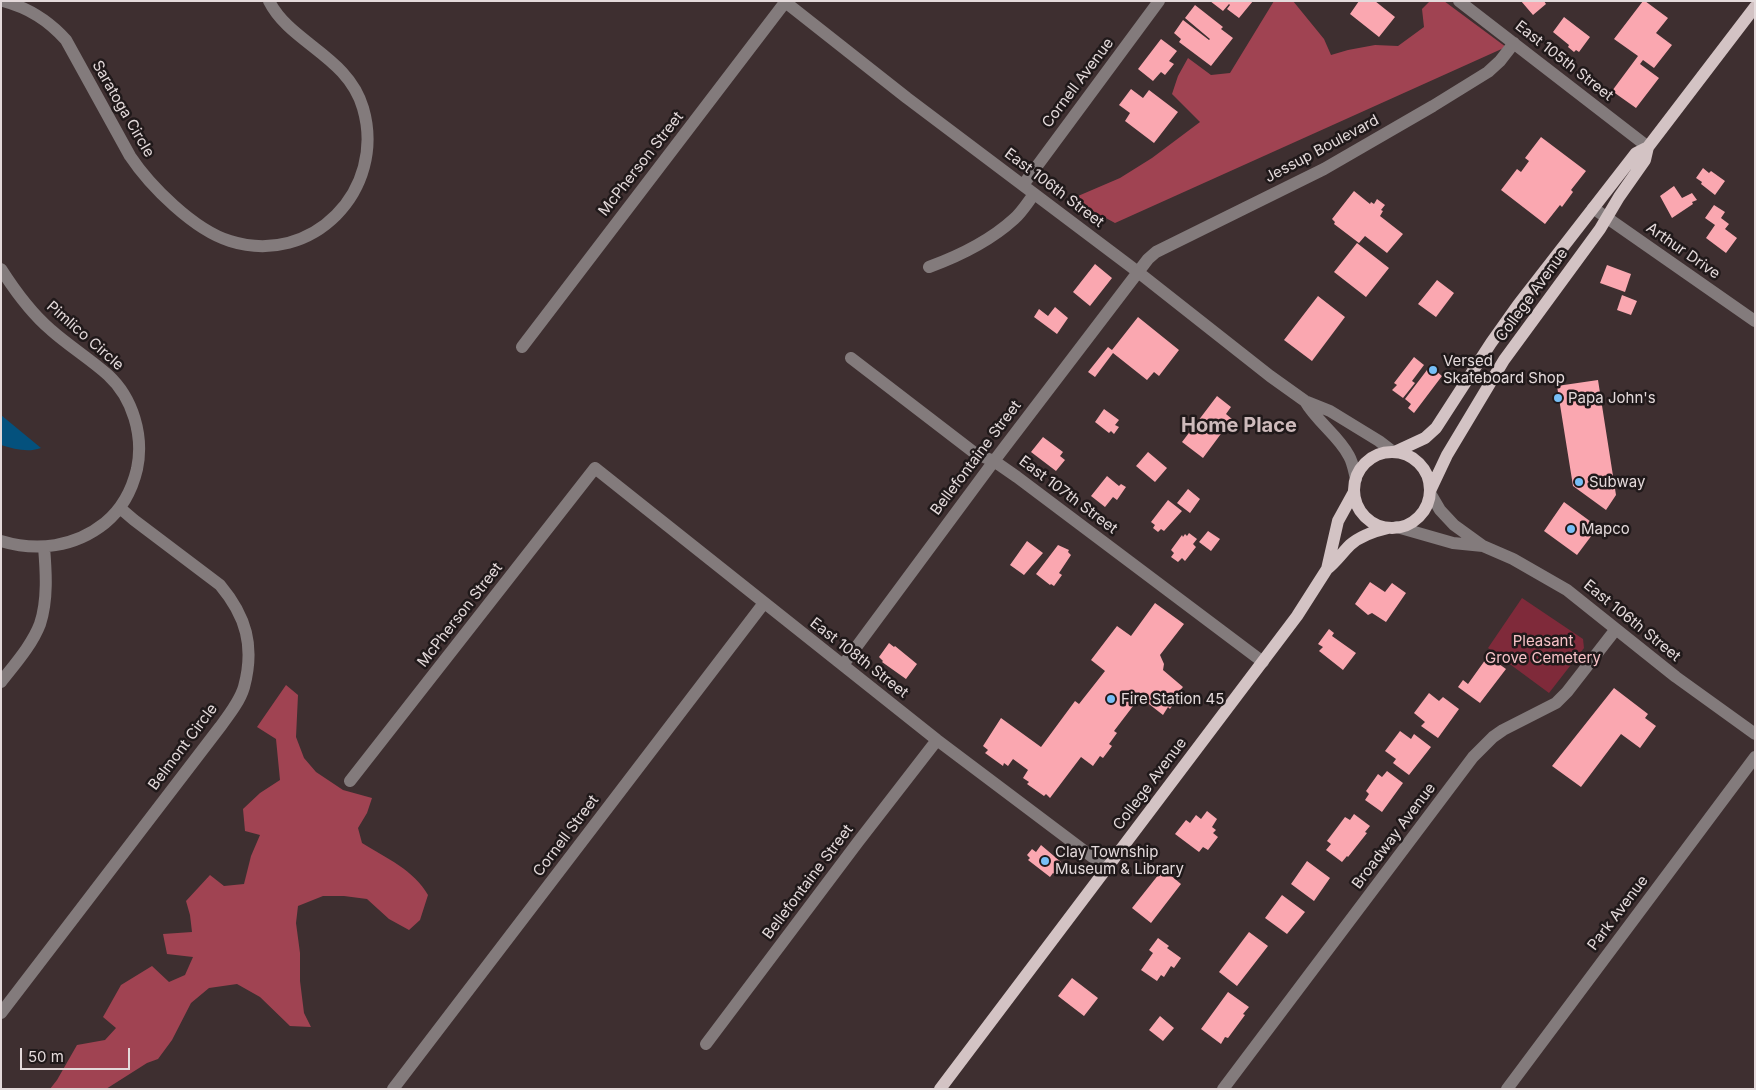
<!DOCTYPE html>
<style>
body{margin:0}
#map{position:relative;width:1756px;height:1090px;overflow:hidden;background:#3e2f30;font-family:Inter,sans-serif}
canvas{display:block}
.frame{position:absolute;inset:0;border:2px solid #e4dadb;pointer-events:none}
.scale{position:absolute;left:20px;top:1048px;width:110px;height:22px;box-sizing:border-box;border:2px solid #e4dadb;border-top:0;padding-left:6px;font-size:15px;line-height:18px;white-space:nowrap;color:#e4dadb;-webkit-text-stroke:4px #20191a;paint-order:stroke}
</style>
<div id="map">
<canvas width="1756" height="1090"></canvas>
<div class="frame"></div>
<div class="scale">50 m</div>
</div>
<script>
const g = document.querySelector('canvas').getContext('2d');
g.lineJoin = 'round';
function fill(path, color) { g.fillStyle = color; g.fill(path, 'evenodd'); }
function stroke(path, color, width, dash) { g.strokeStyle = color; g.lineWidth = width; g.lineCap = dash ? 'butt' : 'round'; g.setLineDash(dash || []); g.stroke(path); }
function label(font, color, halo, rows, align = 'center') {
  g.font = font + ' Inter,sans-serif'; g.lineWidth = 5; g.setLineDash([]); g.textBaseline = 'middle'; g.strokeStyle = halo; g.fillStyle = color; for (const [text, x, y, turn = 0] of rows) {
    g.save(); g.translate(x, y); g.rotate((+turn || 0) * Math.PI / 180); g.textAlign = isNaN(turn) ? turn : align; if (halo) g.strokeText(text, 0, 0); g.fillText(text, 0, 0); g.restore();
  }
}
fill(new Path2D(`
 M1522,598L1583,639L1584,648L1549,693L1488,648Z`), '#7f2a3a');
fill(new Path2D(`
 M1274,1H1293L1324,39L1331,55L1348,50L1375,45L1398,46L1424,27L1422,9L1430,1H1444L1506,47L1115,223L1071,199L1120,178L1152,158L1200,122L1172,94L1178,76L1188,58L1211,75L1230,73Z
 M286,685L298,695L296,737L304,758L316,772L343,790L372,798L367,813L358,828L362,843C386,858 414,870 428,895L420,920L409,930L389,919L367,899L344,896H323L298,906L296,923L300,953V981L304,1013L311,1027L290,1026L260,997L237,984L209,988L191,1003L172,1040L158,1059L147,1063L106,1089H50L57,1080L77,1045L105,1040L116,1028L103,1017L121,985L152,966L169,982L185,975L193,957L167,954L163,934L192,932L190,915L186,901L210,875L224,886L244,884L251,856L260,835L245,831L243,809L260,793L280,780L276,739L257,727Z`), '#a04352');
fill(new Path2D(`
 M1,415L41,448C27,453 15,449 1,445Z`), '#04517d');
fill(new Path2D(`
 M1210,1H1253L1239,18L1227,9L1230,5L1229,4L1223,11Z
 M1359,1H1375L1395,17L1379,37L1350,14Z
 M1521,1H1544L1546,4L1533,15Z
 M1643,1H1645L1668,18L1656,33L1672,45L1654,68L1643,60L1640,64L1659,78L1636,108L1612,91L1638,56L1614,39Z
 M1195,5L1223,27L1221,29L1233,38L1211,66L1179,42L1181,39L1174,33L1183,20L1209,40L1210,39L1185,18Z
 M1564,17L1590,37L1579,52L1576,50L1574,52L1568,47L1569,45L1553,32Z
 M1161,39L1177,51L1169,61L1174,64L1165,75L1161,72L1153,81L1138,69Z
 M1131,89L1143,98L1149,90L1178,112L1154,143L1125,121L1130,113L1119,105Z
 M1541,137L1586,171L1571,190L1573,192L1562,207L1560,205L1545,224L1501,190L1517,169L1521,172L1529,161L1525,158Z
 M1703,168L1709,173L1711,171L1725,181L1715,195L1701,184L1702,182L1696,178Z
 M1674,186L1682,198L1692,193L1697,200L1692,202L1693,204L1672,218L1660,196Z
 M1354,191L1370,204L1371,202L1374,204L1377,199L1385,205L1381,210L1383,211L1380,216L1403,234L1387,253L1365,236L1359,243L1334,224L1335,222L1332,219Z
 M1714,205L1725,212L1721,218L1729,224L1725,229L1737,238L1726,253L1706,238L1715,225L1705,218Z
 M1357,243L1389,268L1366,297L1334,272Z
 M1095,264L1112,278L1090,306L1073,292Z
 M1607,265L1631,274L1625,292L1600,283Z
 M1437,280L1454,293L1436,317L1418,304Z
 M1622,295L1637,301L1631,315L1617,310Z
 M1318,296L1345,317L1312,361L1284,340Z
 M1055,307L1068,318L1057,334L1034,317L1039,309L1048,316Z
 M1138,317L1179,350L1159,376L1154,372L1147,380L1113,353L1095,377L1088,372L1108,347L1112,350Z
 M1414,357L1424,365L1412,381L1415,383L1403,398L1392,390L1397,385L1394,383Z
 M1430,366L1442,376L1414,413L1408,408L1411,404L1405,399Z
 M1598,380L1616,495L1606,510L1573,486L1557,386Z
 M1217,396L1231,407L1226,414L1232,419L1203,458L1182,442Z
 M1104,409L1119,420L1115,425L1119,427L1114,434L1111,431L1109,433L1095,422Z
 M1043,437L1063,452L1060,456L1065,460L1056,471L1031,452Z
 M1148,452L1167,468L1155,482L1136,466Z
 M1107,476L1119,486L1121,484L1126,487L1117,500L1113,497L1105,507L1091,496Z
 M1188,489L1200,499L1190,513L1177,503Z
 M1168,500L1182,511L1164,531L1161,529L1158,532L1153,528L1155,525L1151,522Z
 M1564,502L1598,527L1577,555L1544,531Z
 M1208,531L1220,539L1211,551L1199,542Z
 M1189,533L1197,539L1193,544L1196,547L1185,561L1182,558L1178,562L1171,557L1174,553L1171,550L1182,535L1183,537L1185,534L1187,536Z
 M1027,541L1043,553L1024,575L1010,565Z
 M1058,545L1069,550L1068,552L1071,555L1059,573L1062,575L1054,586L1051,584L1050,585L1036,574Z
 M1370,582L1385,592L1392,583L1406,593L1386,622L1372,613L1368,615L1355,604Z
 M1155,603L1184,624L1160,655L1164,664L1163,670L1183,687L1178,693L1180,695L1170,709L1168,707L1163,715L1140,697L1114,731L1117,733L1109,744L1112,746L1103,758L1100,756L1093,766L1081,757L1050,798L1046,794L1044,796L1027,784L1029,782L1023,778L1028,770L1013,759L1008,766L1004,763L1003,766L985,753L988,750L983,746L1001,718L1041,747L1075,701L1079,704L1105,671L1091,660L1117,626L1131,636Z
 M1329,629L1334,633L1332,636L1356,653L1343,670L1319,651L1323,647L1318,644Z
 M889,643L894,647L895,646L917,664L906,679L882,662L883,661L879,657Z
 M1488,656L1506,669L1480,703L1458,687L1463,680L1468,684Z
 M1614,688L1648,714L1645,718L1656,726L1640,748L1621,734L1581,787L1552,766Z
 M1429,693L1439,701L1443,697L1459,709L1438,738L1421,726L1425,722L1414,713Z
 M1400,731L1411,739L1414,734L1431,747L1409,775L1393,763L1396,759L1385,751Z
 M1387,771L1403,783L1382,812L1365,800L1369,794L1366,791L1378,774L1382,777Z
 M1207,811L1217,819L1212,827L1216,830L1213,833L1218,837L1208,850L1203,847L1199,852L1175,834L1186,820L1190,823L1196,815L1201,819Z
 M1354,814L1370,826L1365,832L1367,833L1348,857L1347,856L1342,862L1326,850L1331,844L1327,841L1345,817L1350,820Z
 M1041,845L1061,862L1058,866L1061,869L1056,875L1053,873L1050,877L1028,860L1030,858L1027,855L1032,849L1036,852Z
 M1307,861L1330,878L1314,901L1291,884Z
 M1163,869L1181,884L1151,923L1132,908Z
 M1282,895L1305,912L1287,934L1265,918Z
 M1249,932L1268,946L1237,986L1219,972Z
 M1158,938L1169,946L1167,948L1181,958L1174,968L1171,966L1164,977L1161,975L1157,981L1141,970L1153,953L1149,950Z
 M1072,978L1098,998L1084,1016L1058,996Z
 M1228,992L1249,1007L1243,1014L1245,1015L1228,1038L1225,1037L1221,1044L1201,1029Z
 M1160,1016L1174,1028L1163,1041L1149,1030Z`), '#faa7b0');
stroke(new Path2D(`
 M3,1C29,8 48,20 66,40L130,156C150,186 194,230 230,241C312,267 387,190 363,108C348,56 290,43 269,1
 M784,1L907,98L1138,272L1270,376L1305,401L1330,411L1379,441L1392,451
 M1459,1L1648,147
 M1023,185L1159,1
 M1593,208L1755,321
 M929,267C959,256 991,240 1014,219C1022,212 1028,202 1034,194
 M1,269C15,291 31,313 51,330C69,346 90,359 108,375C133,398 144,436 137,469C132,490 122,509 105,523C75,547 37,552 1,541
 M522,347L786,1
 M851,358L976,454L994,461L1017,477L1263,662
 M1305,401C1317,422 1339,436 1349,456C1353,463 1354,471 1356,479
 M1430,493L1440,510L1454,525L1483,546L1513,559L1567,590L1676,677L1755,734
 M1397,527L1453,543L1483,546
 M843,665L994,461L1148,259L1156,252L1324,169L1433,106L1488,72L1500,61L1514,43
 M1,682C15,664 32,645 40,624C48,600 46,571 44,547
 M350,781L595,468L937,740L1107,868
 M1,1013L220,727C229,715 240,701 244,687C255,646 246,616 220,585L134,520L120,508
 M706,1044L858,842L937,740
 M393,1089L764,603
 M1223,1089L1473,757L1493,737L1503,730L1556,703L1567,692L1616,629
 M1507,1089L1755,757`), '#837b7c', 12);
stroke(new Path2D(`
 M1397,451L1425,438L1436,428L1491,343L1518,305L1636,153L1648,147
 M1354 490a38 38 0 1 1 76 0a38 38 0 1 1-76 0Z
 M1430,491L1447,455L1504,360L1600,229L1619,197L1645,160L1648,147L1755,7
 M1327,569C1336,562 1342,553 1350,545C1360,536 1375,531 1388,528
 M940,1089L1297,616L1327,569L1338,521L1354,492`), '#d3c3c4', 12);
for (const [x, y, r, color] of [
 [1433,370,5,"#77bff7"],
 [1558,398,5,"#77bff7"],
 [1579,482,5,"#77bff7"],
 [1571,529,5,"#77bff7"],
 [1111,699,5,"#77bff7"],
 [1045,861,5,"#77bff7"]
]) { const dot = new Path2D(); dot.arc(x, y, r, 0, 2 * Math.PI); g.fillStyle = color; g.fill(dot); stroke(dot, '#20191a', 2); }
label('15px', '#e4dadb', '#20191a', [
 ["East 105th Street",1564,61,38],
 ["Cornell Avenue",1078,83,-53],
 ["Saratoga Circle",123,109,60],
 ["Jessup Boulevard",1322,149,-28],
 ["McPherson Street",641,164,-52],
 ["East 106th Street",1054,188,37],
 ["Arthur Drive",1683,251,35],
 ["College Avenue",1532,295,-54],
 ["Pimlico Circle",85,336,41],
 ["Bellefontaine Street",976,458,-53],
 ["East 107th Street",1068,495,37],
 ["McPherson Street",460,615,-52],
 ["East 106th Street",1632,621,39],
 ["East 108th Street",859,658,38],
 ["Belmont Circle",183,747,-53],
 ["College Avenue",1150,784,-53],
 ["Cornell Street",566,836,-53],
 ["Broadway Avenue",1394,836,-53],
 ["Bellefontaine Street",808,882,-53],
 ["Park Avenue",1618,913,-53]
]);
label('15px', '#e4dadb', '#20191a', [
 ["Versed",1443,361],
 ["Skateboard Shop",1443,378],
 ["Papa John's",1568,398],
 ["Subway",1589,482],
 ["Mapco",1581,529],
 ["Fire Station 45",1121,699],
 ["Clay Township",1055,852],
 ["Museum & Library",1055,869]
], 'left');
label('15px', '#f7c2c7', '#20191a', [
 ["Pleasant",1543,641],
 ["Grove Cemetery",1543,658]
]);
label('bold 20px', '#cdbabb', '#20191a', [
 ["Home Place",1239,426]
]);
</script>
